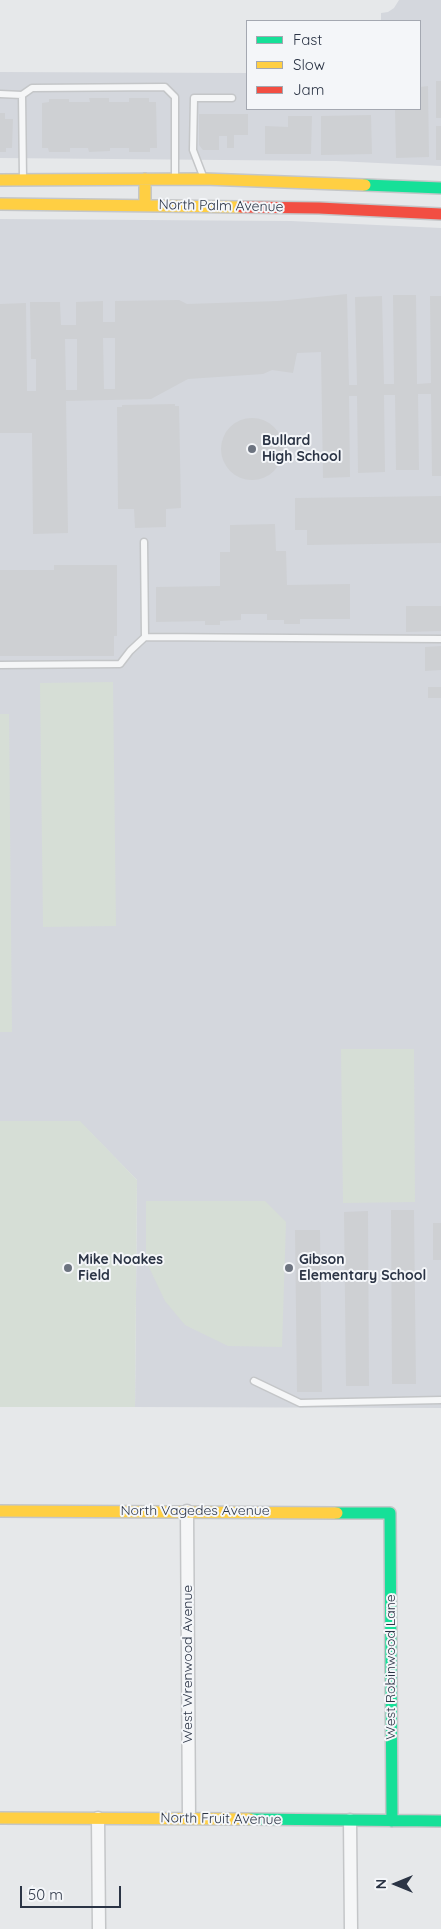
<!DOCTYPE html>
<style>
body{margin:0}
#map{position:relative;width:441px;height:1929px;overflow:hidden;background:#e6e8ea;font-family:Quicksand,sans-serif}
canvas{display:block}
.legend{position:absolute;left:246px;top:20px;width:175px;height:90px;box-sizing:border-box;background:#f4f6f9;border:1px solid #a4a8b1;margin:0;padding:6px 9px;list-style:none;font-size:15px;color:#2b3445}
.legend li{display:flex;align-items:center;gap:10px;height:25px}
.legend b{width:25px;border:1px solid #a4a8b1}
.north{position:absolute;left:371px;top:1859px;width:50px;height:50px;-webkit-text-stroke:4px #f4f6f9;paint-order:stroke;rotate:270deg;font-size:14px;font-weight:700;line-height:20px;text-align:center;color:#2b3445}
.north::after{content:'';display:block;margin:auto;width:18px;height:22px;background:#2b3445;clip-path:polygon(50% 0,100% 100%,50% 72%,0 100%)}
.scale{position:absolute;left:20px;top:1886px;width:101px;height:22px;box-sizing:border-box;border:2px solid #2b3445;border-top:0;padding-left:6px;font-size:15px;line-height:18px;white-space:nowrap;color:#2b3445;-webkit-text-stroke:4px #f4f6f9;paint-order:stroke}
</style>
<div id="map">
<canvas width="441" height="1929"></canvas>
<ul class="legend">
<li><b style="height:6px;background:#16e098"></b>Fast</li>
<li><b style="height:6px;background:#ffcf43"></b>Slow</li>
<li><b style="height:6px;background:#f24e42"></b>Jam</li>
</ul>
<div class="north">N</div>
<div class="scale">50 m</div>
</div>
<script>
const g = document.querySelector('canvas').getContext('2d');
g.lineJoin = 'round';
function fill(path, color) { g.fillStyle = color; g.fill(path, 'evenodd'); }
function stroke(path, color, width, dash) { g.strokeStyle = color; g.lineWidth = width; g.lineCap = dash ? 'butt' : 'round'; g.setLineDash(dash || []); g.stroke(path); }
function label(font, color, halo, rows, align = 'center') {
  g.font = font + ' Quicksand,sans-serif'; g.lineWidth = 4; g.setLineDash([]); g.textBaseline = 'middle'; g.strokeStyle = halo; g.fillStyle = color; for (const [text, x, y, turn = 0] of rows) {
    g.save(); g.translate(x, y); g.rotate((+turn || 0) * Math.PI / 180); g.textAlign = isNaN(turn) ? turn : align; if (halo) g.strokeText(text, 0, 0); g.fillText(text, 0, 0); g.restore();
  }
}
fill(new Path2D(`
 M399,0H441V166L336,161L0,158V72L247,73V109H420V21H381V13L388,12L394,8Z
 M0,219L291,221L441,228V1408L135,1407L137,1180L80,1122L0,1121Z`), '#d4d7dd');
fill(new Path2D(`
 M113,682L116,926L43,927L40,683Z
 M0,714H9L12,1032H0Z
 M341,1049H414L415,1202L343,1203Z
 M0,1121H80L137,1180L135,1407H0Z
 M146,1201H265L286,1222L282,1347L228,1346L185,1325L165,1301L146,1261Z`), '#d6ded6');
fill(new Path2D(`
 M436,81H441V118H436Z
 M428,86L429,157L396,158L395,109H420V87Z
 M89,98H109V102H129V98H149V102H156L157,148H150V152H129V148H110V151L89,152L88,148H70V152H49L48,148H42V103L49,102V99H69V102H90Z
 M0,113H5V119H13L12,148H6V152H0Z
 M199,114H248V135H234V148H227V136H219V150H203L199,145Z
 M371,115L372,154L321,155V116Z
 M288,116H312L311,154H265V126L288,127Z
 M436,126H441V160H436Z
 M347,294L349,385H357L355,297L382,296L384,384H394L393,295H416L417,384L431,383L430,296H441V476H432L431,394H418L419,470H396L395,395H384L385,472L358,473L357,396H349L350,477L323,478L321,352L297,353L293,373L272,370L263,374L188,379L151,399L66,401L68,533L33,534L32,433H0V304L26,303L27,391H36V359H31L30,302H60L61,325H76V302L103,301V322H115V301L179,300L187,304L278,301ZM103,338H115V389H104ZM65,339H77V390H66Z
 M175,404V406H179L181,508L166,509V527L135,528L134,509H118L117,407H122V405Z
 M221 449a31 31 0 1 1 62 0a31 31 0 1 1-62 0Z
 M441,496V543L307,545V530H295V498Z
 M275,524L276,551H286L287,585L350,584V619H300V624H284V620H267V614H241V620L220,621V625H205V621L156,622V587L220,586V552H230V525Z
 M54,565H117V636H114V656H0V570H54Z
 M406,606H441V631L406,632Z
 M441,646V670L425,671V647Z
 M428,687H441V698H428Z
 M391,1210H414L416,1384H392Z
 M368,1211L369,1386H346L344,1212Z
 M433,1223H441V1260H433Z
 M295,1230H320L322,1392H297Z`), '#ced0d3');
const lane = new Path2D(`
 M0,94L22,95
 M203,176L193,150L194,98H232
 M23,179L22,95L32,88L165,87L175,97V177
 M144,542L145,637
 M0,665L120,664L130,651L145,637L441,639
 M254,1381L300,1403L441,1400`);
const street = new Path2D(`
 M187,1511L189,1818
 M98,1818L99,1929
 M350,1820L351,1929`);
const fast = new Path2D(`
 M365,185L441,188
 M337,1513H390L392,1821
 M250,1819L441,1821`);
const slow = new Path2D(`
 M145,179V205
 M0,180L204,179L365,185
 M0,204L241,207
 M0,1511L337,1513
 M0,1818L250,1819`);
const jam = new Path2D(`
 M241,207L319,208L441,214`);
stroke(lane, '#c4c6c8', 9);
stroke(street, '#c4c6c8', 15);
stroke(fast, '#c4c6c8', 14);
stroke(slow, '#c4c6c8', 14);
stroke(jam, '#c4c6c8', 14);
stroke(lane, '#f5f6f7', 6);
stroke(street, '#f5f6f7', 12);
stroke(fast, '#16e098', 11);
stroke(slow, '#ffcf43', 11);
stroke(jam, '#f24e42', 11);
for (const [x, y, r, color] of [
 [252,449,5,"#6c737f"],
 [68,1268,5,"#6c737f"],
 [289,1268,5,"#6c737f"]
]) { const dot = new Path2D(); dot.arc(x, y, r, 0, 2 * Math.PI); g.fillStyle = color; g.fill(dot); stroke(dot, '#f4f6f9', 2); }
label('14px', '#2b3445', '#f4f6f9', [
 ["North Palm Avenue",221,206,1],
 ["North Vagedes Avenue",195,1511],
 ["West Wrenwood Avenue",188,1664,-90],
 ["West Robinwood Lane",391,1667,-90],
 ["North Fruit Avenue",221,1819,1]
]);
label('bold 14px', '#2b3445', '#f4f6f9', [
 ["Bullard",262,441],
 ["High School",262,457],
 ["Mike Noakes",78,1260],
 ["Field",78,1276],
 ["Gibson",299,1260],
 ["Elementary School",299,1276]
], 'left');
</script>
